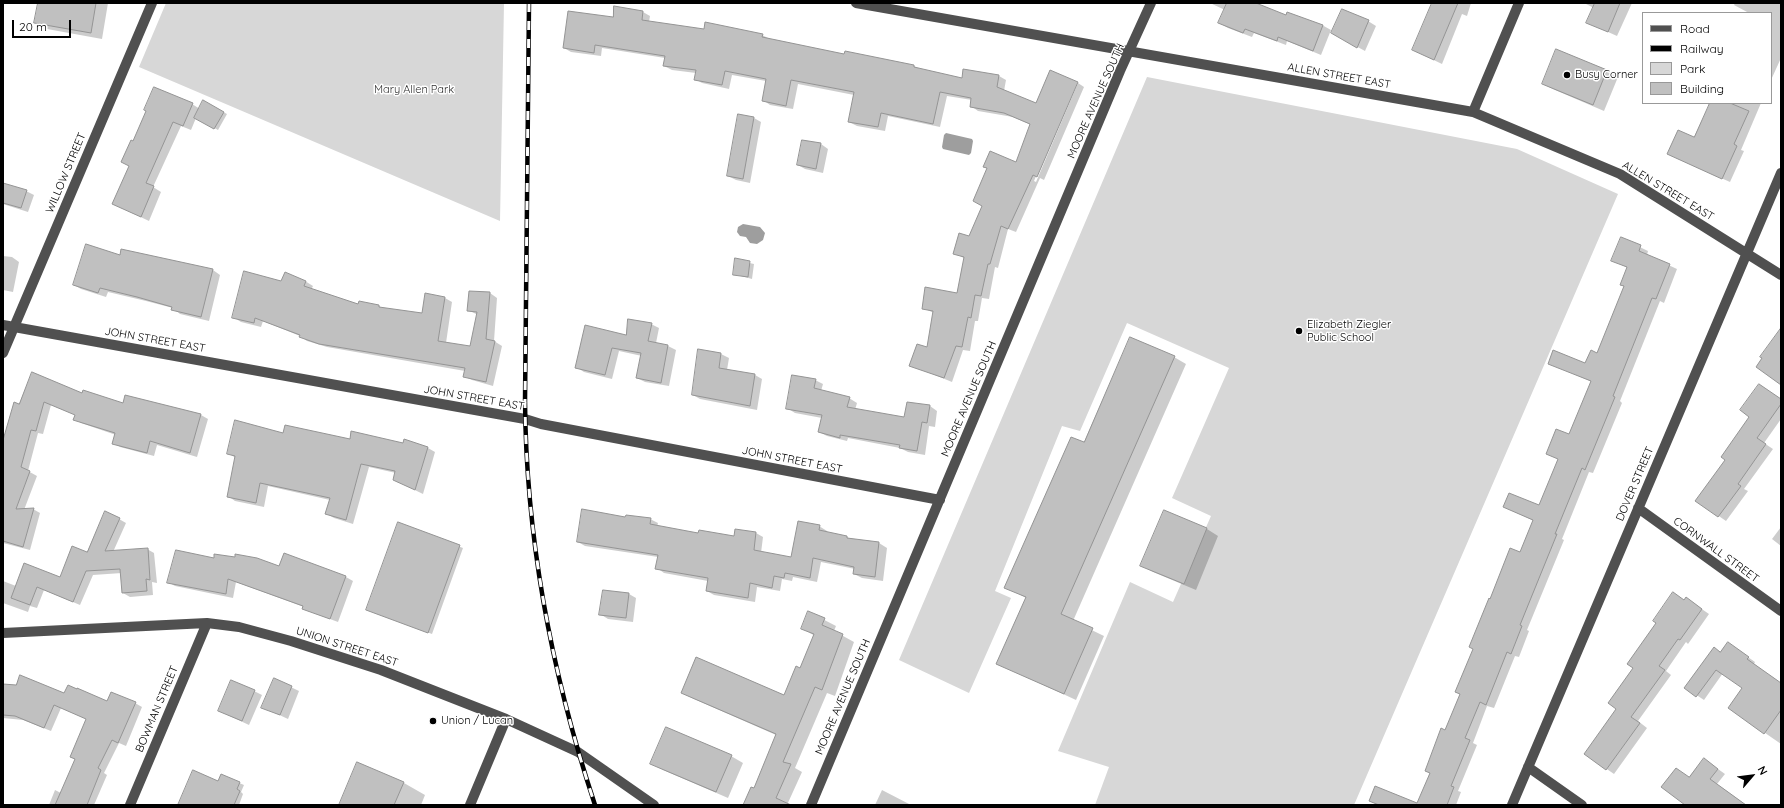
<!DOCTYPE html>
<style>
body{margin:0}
#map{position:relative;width:1784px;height:808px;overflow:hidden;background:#fff;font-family:Quicksand,sans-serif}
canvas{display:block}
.frame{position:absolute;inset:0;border:4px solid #000;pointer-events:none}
.legend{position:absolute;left:1642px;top:12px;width:130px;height:92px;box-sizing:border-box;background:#fff;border:1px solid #999;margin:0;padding:5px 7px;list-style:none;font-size:12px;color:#000}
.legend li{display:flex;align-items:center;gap:8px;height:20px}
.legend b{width:20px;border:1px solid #999}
.north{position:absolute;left:1732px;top:756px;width:40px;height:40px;-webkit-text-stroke:3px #fff;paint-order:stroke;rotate:62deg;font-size:11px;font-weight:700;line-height:16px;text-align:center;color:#000}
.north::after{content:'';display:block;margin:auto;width:14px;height:18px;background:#000;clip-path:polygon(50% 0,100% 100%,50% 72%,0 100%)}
.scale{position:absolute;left:12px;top:20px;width:59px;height:18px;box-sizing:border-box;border:2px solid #000;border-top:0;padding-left:5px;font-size:12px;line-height:14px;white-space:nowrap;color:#000;-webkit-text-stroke:3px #fff;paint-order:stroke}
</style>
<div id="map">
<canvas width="1784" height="808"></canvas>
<div class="frame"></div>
<ul class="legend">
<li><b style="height:5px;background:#505050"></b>Road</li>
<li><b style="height:5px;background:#000"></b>Railway</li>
<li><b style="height:11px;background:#d7d7d7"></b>Park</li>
<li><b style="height:11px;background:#c0c0c0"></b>Building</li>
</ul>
<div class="north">N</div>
<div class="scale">20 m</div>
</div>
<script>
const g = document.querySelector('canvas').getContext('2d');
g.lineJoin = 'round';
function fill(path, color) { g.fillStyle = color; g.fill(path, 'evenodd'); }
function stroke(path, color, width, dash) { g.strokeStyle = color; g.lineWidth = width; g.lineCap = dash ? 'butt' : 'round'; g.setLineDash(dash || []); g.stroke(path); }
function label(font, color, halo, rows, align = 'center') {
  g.font = font + ' Quicksand,sans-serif'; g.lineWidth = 3; g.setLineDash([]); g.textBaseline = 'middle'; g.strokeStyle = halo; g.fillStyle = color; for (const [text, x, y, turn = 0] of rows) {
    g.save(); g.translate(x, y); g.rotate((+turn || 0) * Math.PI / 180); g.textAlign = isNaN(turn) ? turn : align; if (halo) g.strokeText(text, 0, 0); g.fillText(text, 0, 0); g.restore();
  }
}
fill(new Path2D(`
 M166,3H504L500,221L139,67Z
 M1147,77L1517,149L1618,194L1354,805H1095L1109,767L1058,751L1130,582L1173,602L1211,516L1172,498L1229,368L1127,323L1080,431L1062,426L995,591L1011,598L969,693L899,660Z`), '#d7d7d7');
fill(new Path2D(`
 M946,133L972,139L973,141L971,153L969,155L943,149L942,147L944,135Z
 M743,224L760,227L765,233L763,240L757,244L750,243L746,237L740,236L737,232L738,227Z`), '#9e9e9e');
fill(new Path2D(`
 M37,3H108L102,39L47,29L36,22L39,3Z
 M1210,3H1253L1287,16L1322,25L1331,30L1321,55L1287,41L1286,45L1254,33L1252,37L1228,28L1219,23L1225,10Z
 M1434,3H1471L1467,16L1462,14L1442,64L1421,54Z
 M1584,3H1632L1617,36L1588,23L1594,8Z
 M1735,3H1781V58L1771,80V13H1749L1734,5Z
 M643,12L650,16L649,22L704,30L762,35L770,39L845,55L914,66L921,70L963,79L964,70L999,76L1006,80L1004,91L1036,105L1076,83L1034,181L1036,182L1078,83L1084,87L1044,180L1040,178L1016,232L1008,229L998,268L995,267L989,299L982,298L978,321H975L970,351L963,350L952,382L910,365L928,349L934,313L923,308L957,294L964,258L954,253L970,237L1017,163L1031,125L1013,117L978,111L971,106L972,100L947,96L940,127L888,116L885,131L857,126L849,122L854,95L798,84L793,109L770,105L763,100L766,81L732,75L729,89L702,83L695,79L696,73L672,70L664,66L665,58L602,48L601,56L571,52L564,48L613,18Z
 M1368,21L1376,26L1365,51L1332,33Z
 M1557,50L1607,71L1618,77L1604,111L1555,90L1543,84Z
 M204,102L227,114L218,130L196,118L191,130L181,126L153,187L161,192L149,221L113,204L130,166L133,142L192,104L200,109Z
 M1705,103H1761L1741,150L1744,151L1730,182L1676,158L1695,138L1710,105Z
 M754,118L761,122L750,183L736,180L728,176Z
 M821,144L828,149L823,173L805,169L798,165Z
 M3,184L26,191L34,195L28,212L3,204Z
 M1621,238L1648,251L1647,255L1677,269L1664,303L1660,301L1620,401L1622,403L1593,473L1589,472L1562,539L1564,540L1527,630L1529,631L1519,657L1515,656L1494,708L1487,706L1473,743L1477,745L1458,791L1461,792L1456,805H1378L1370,801L1418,804L1460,694L1490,600L1521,553L1534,521L1504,507H1540L1559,459L1548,453L1570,436L1592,382L1549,363L1586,364L1597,354L1625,287L1621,284L1628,268L1612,260Z
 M3,256L12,257L19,262L13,292L3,290Z
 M121,256L213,270L220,275L209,321L180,314L173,308L146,301L108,292L106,297L81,289L74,285Z
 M736,260L754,264L752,279L734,274Z
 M305,281L313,286L311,290L359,305V302L379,306L384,309L422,314L445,298L452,302L446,343L471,347L478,315L468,310L490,293L497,298L494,341L502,346L493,386L472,380L464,376L465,371L327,347L307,341L300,336L263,321L261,327L241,322L233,317L282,283Z
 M651,324L659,328L656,343L668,346L676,350L669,386L645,382L637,378L642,356L619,351L612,379L584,372L576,367L626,336Z
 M699,350L721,354L729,358L727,370L755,375L762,379L757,410L700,399L693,395Z
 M1174,357L1186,364L1073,621L1104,636L1076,700L998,664L1026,598L1006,587L1085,444Z
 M815,380L823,384L821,391L849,398L857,403L855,410L905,419L930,406L937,411L935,427L929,426L925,455L908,452L900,448L848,438L847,441L827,436L819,432L822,418L795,413L787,408Z
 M1759,385L1781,399V419L1764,443L1773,449L1744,489L1748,491L1726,521L1697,501L1726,460L1751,417Z
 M83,394L124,404L126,396L201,415L208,419L197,457L157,445L154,456L120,447L114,443L116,435L81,423L75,419L76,415L51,405L43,434L38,433L28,471L37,476L24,510L33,509L40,513L30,550L3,543L4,434H6L20,405Z
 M284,434L403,444L428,448L435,452L423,494L394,480L396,473L369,467L353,524L334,518L327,514L330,500L268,486L264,507L235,501L228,496L236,458L228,453Z
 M1164,511L1207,529L1218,536L1196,590L1153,572L1142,566Z
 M626,518L650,519L658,523L657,527L699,534L735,538L756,533L763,537L761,553L792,558L819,526L827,531L826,533L847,537L852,540L879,543L887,548L883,581L862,578L854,574L855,569L821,562L817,582L793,577L792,581L782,579L780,591L757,587L755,602L714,595L707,591L708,581L664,573L657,568L658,557L585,546L578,542Z
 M119,519L126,523L113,552L147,549L154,553L157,583L152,582L153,595L130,597L123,593L122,573L93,575L80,605L44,590L37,608L30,606L28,612L3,603V581L16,586L60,578L87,553Z
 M398,523L463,548L432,634L367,610Z
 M1781,527V546L1772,539Z
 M215,559L346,577L353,581L338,622L311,612L304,608V607L236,582L233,598L175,586L168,582Z
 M629,594L636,598L633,622L608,619L600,614Z
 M1685,601L1693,603L1709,614L1688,644L1686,642L1666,671L1671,675L1638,721L1647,728L1614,774L1585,754L1618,709Z
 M809,612L836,626L834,631L854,642L835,696L827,693L795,768L802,772L787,805H743L755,790L776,735L694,699L682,693L785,696L801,670L815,636L803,629Z
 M1728,643L1755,662L1754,664L1781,684V744L1729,708L1743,688L1723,673L1704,700L1686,688L1714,649L1721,653Z
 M274,679L299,691L288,719L262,707Z
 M3,685L108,702L135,703L142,707L126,746L119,743L104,773L107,775L94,805H49L55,790L61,793L76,760L71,757L87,719L61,708L51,731L23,720L3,718Z
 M254,691L262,695L249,725L219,711Z
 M731,756L743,763L728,798L663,770L651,763Z
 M1704,759L1725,774L1717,784L1746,805H1686L1690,778Z
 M357,763L404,783L425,795L421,805H340Z
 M221,775L244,785L241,792L243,794L239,805H179L218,783Z
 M882,790L911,805H875Z`), '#0003');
const building = new Path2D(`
 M38,3H96L91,33L34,23Z
 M1227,3H1256L1286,15L1287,12L1323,25L1313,51L1278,37L1277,41L1245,29L1243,33L1218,23Z
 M1432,3H1458L1434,60L1412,50Z
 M1595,3H1620L1608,32L1586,23Z
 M614,6L643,11L642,20L704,29L705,22L763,34L762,37L844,54L845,51L914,65V67L962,78L963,69L999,75L997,87L1036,103L1050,70L1078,82L1037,177L1033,175L1008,229L1001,226L990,264H988L981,296L975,295L971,318L968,317L962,347L956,346L944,378L909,366L917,344L927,347L933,311L922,309L925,287L957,293L964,257L953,254L959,233L969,236L982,206L973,201L987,168L983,167L990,151L1016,162L1030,124L1004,113L970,107L971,98L940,92L933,124L881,113L878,127L848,122L854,92L791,80L786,106L762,101L766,79L725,71L722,85L694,80L696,70L663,66L665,56L595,45L594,53L563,48L568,11L613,17Z
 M1342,9L1369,20L1357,48L1331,33Z
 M1556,49L1607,70L1593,105L1542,84Z
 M154,87L193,103L183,126L173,122L146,183L154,186L141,217L112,204L129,166L121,162L131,140L133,141L146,111L144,110Z
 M203,100L224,112L214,129L194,118Z
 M1710,103H1730L1749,111L1734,144L1737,146L1722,179L1667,154L1678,130L1694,137Z
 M738,114L754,117L743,179L727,176Z
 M802,140L821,143L816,169L797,165Z
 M3,183L27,190L21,208L3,203Z
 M1621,237L1641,245L1639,251L1670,264L1656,299L1652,298L1613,396L1615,397L1585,470L1582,468L1555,534H1557L1520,625L1522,626L1511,654L1507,652L1486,705L1480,702L1465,738L1470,740L1451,786L1454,787L1447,805H1379L1369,801L1375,786L1417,803L1430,773L1425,771L1441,728L1445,730L1460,694L1455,692L1473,649L1469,647L1489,598L1490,599L1510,548L1520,552L1533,520L1503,507L1509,493L1539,505L1558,459L1546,454L1556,429L1569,434L1591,381L1548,364L1553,350L1585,363L1591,350L1597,353L1624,286L1620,285L1627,267L1611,261Z
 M86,244L120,255L121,249L213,269L201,317L171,310L172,307L137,297L100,288L98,293L73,285Z
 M735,258L750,261L748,277L733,275Z
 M244,271L281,281L285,272L306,281L304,286L358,304L359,301L379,305V307L422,313L425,293L445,297L438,341L470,346L477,312L467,311L469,291L490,292L486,339L495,341L486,382L463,377L465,368L319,344L299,337L300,335L255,318L254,323L232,318Z
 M628,319L652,323L648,341L668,345L661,383L636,378L641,353L612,348L605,375L575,368L585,325L626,335Z
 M1781,328V385L1756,367L1762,358L1760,357Z
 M1130,337L1175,356L1061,614L1093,628L1064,694L996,664L1026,597L1004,588L1071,437L1084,442Z
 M698,349L721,353L719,368L755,374L750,406L692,395Z
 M32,372L82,393L83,390L123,403L125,395L201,414L190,453L150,441L147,453L112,444L115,433L73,420L75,415L44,402L36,431L31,430L21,467L30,471L16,509L34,508L23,547L3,541V440L14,402L19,404Z
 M792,375L816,379L814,388L850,397L847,407L904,417L907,402L930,405L927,423L922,422L917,451L899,448L900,445L840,435V438L818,432L822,415L786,409Z
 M1759,384L1781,399V404L1757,438L1766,444L1738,484L1741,486L1718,517L1695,501L1725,460L1721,457L1749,417L1740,410Z
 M235,420L283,433L285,425L350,439L351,431L403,443L404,439L428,447L415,490L393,480L395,471L361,464L346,520L325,514L330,498L260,483L256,503L227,497L235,456L227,454Z
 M582,509L625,517L626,515L651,518L650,524L698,533L699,530L734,536L735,529L756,532L754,550L791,557L798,521L820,525L819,530L847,536V538L879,542L875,577L853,574L854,567L813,558L810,578L785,573L784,578L774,576L772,588L750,583L748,598L706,591L708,578L655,569L658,555L577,542Z
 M1164,510L1207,528L1184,584L1140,566Z
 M105,511L120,518L105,551L148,548L150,580L146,579L147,591L122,593L120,569L86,571L73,602L37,587L30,605L11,598L24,563L60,577L72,546L87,552Z
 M398,522L460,545L428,633L366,610Z
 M176,550L214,558V554L235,557V554L257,558L279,566L284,553L346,576L330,619L302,609L303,606L228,579L226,594L167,583Z
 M603,590L629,593L626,618L599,615Z
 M1673,592L1684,600L1686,597L1702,609L1680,640L1678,639L1659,666L1665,670L1631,717L1640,723L1606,770L1584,754L1616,709L1608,703L1633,668L1627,664L1656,623L1653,621Z
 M808,611L825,618L822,625L843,634L822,690L815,687L783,762L791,764L776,798L791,805H743L751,787L754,788L776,734L681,693L696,657L784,695L796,666L800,668L814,634L801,629Z
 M1728,642L1749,657L1747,659L1781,683V710L1764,734L1728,708L1742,688L1716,670L1696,697L1684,688L1714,647L1720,652Z
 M20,675L64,693L68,685L77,689V688L107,701L111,692L136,702L118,743L112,740L98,768L101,770L87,805H55L75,759L70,757L86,719L54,705L44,728L15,716L3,715V684L16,685Z
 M274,678L292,686L280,715L261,708Z
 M231,680L255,690L242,721L218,711Z
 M666,727L732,755L716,792L650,764Z
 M1704,758L1718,769L1710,779L1746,805H1685L1661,787L1676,768L1689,777Z
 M357,762L404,782L394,805H339Z
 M193,770L218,781L221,774L240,782L237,789L240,791L234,805H178Z`);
fill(building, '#c0c0c0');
stroke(building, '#949494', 1);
stroke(new Path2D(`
 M856,3L1473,112L1620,174L1781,275
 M1473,112L1519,3
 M3,325L525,419L541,424L940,500
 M3,353L152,3
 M1638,508L1781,611
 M3,633L207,623L239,627L291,641L381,670L506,719L578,752L654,805
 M1528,767L1582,805
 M130,805L207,623
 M470,805L506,719
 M811,805L1120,71L1151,3
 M1512,805L1781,173`), '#505050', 10);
const rail = new Path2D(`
 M529,3L525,401C526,538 552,675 595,805`);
stroke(rail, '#000', 4.5);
stroke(rail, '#fff', 3, [9]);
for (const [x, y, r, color] of [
 [1567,75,4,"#000"],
 [1299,331,4,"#000"],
 [433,721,4,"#000"]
]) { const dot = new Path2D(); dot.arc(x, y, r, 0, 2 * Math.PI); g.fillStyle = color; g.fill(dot); stroke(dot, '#fff', 1.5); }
label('11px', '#000', '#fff', [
 ["Busy Corner",1575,75],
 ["Elizabeth Ziegler",1307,325],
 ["Public School",1307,338],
 ["Union / Lucan",441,721]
], 'left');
label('11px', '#000', '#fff', [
 ["ALLEN STREET EAST",1339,76,10],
 ["MOORE AVENUE SOUTH",1096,101,-66],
 ["WILLOW STREET",66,173,-67],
 ["ALLEN STREET EAST",1668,191,31],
 ["JOHN STREET EAST",155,340,10],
 ["JOHN STREET EAST",474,398,10],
 ["MOORE AVENUE SOUTH",969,399,-67],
 ["JOHN STREET EAST",792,460,11],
 ["DOVER STREET",1635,484,-67],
 ["CORNWALL STREET",1716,550,36],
 ["UNION STREET EAST",347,647,18],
 ["MOORE AVENUE SOUTH",843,697,-67],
 ["BOWMAN STREET",157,709,-67]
]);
label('11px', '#2e2e2e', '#fff', [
 ["Mary Allen Park",414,90]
]);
</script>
